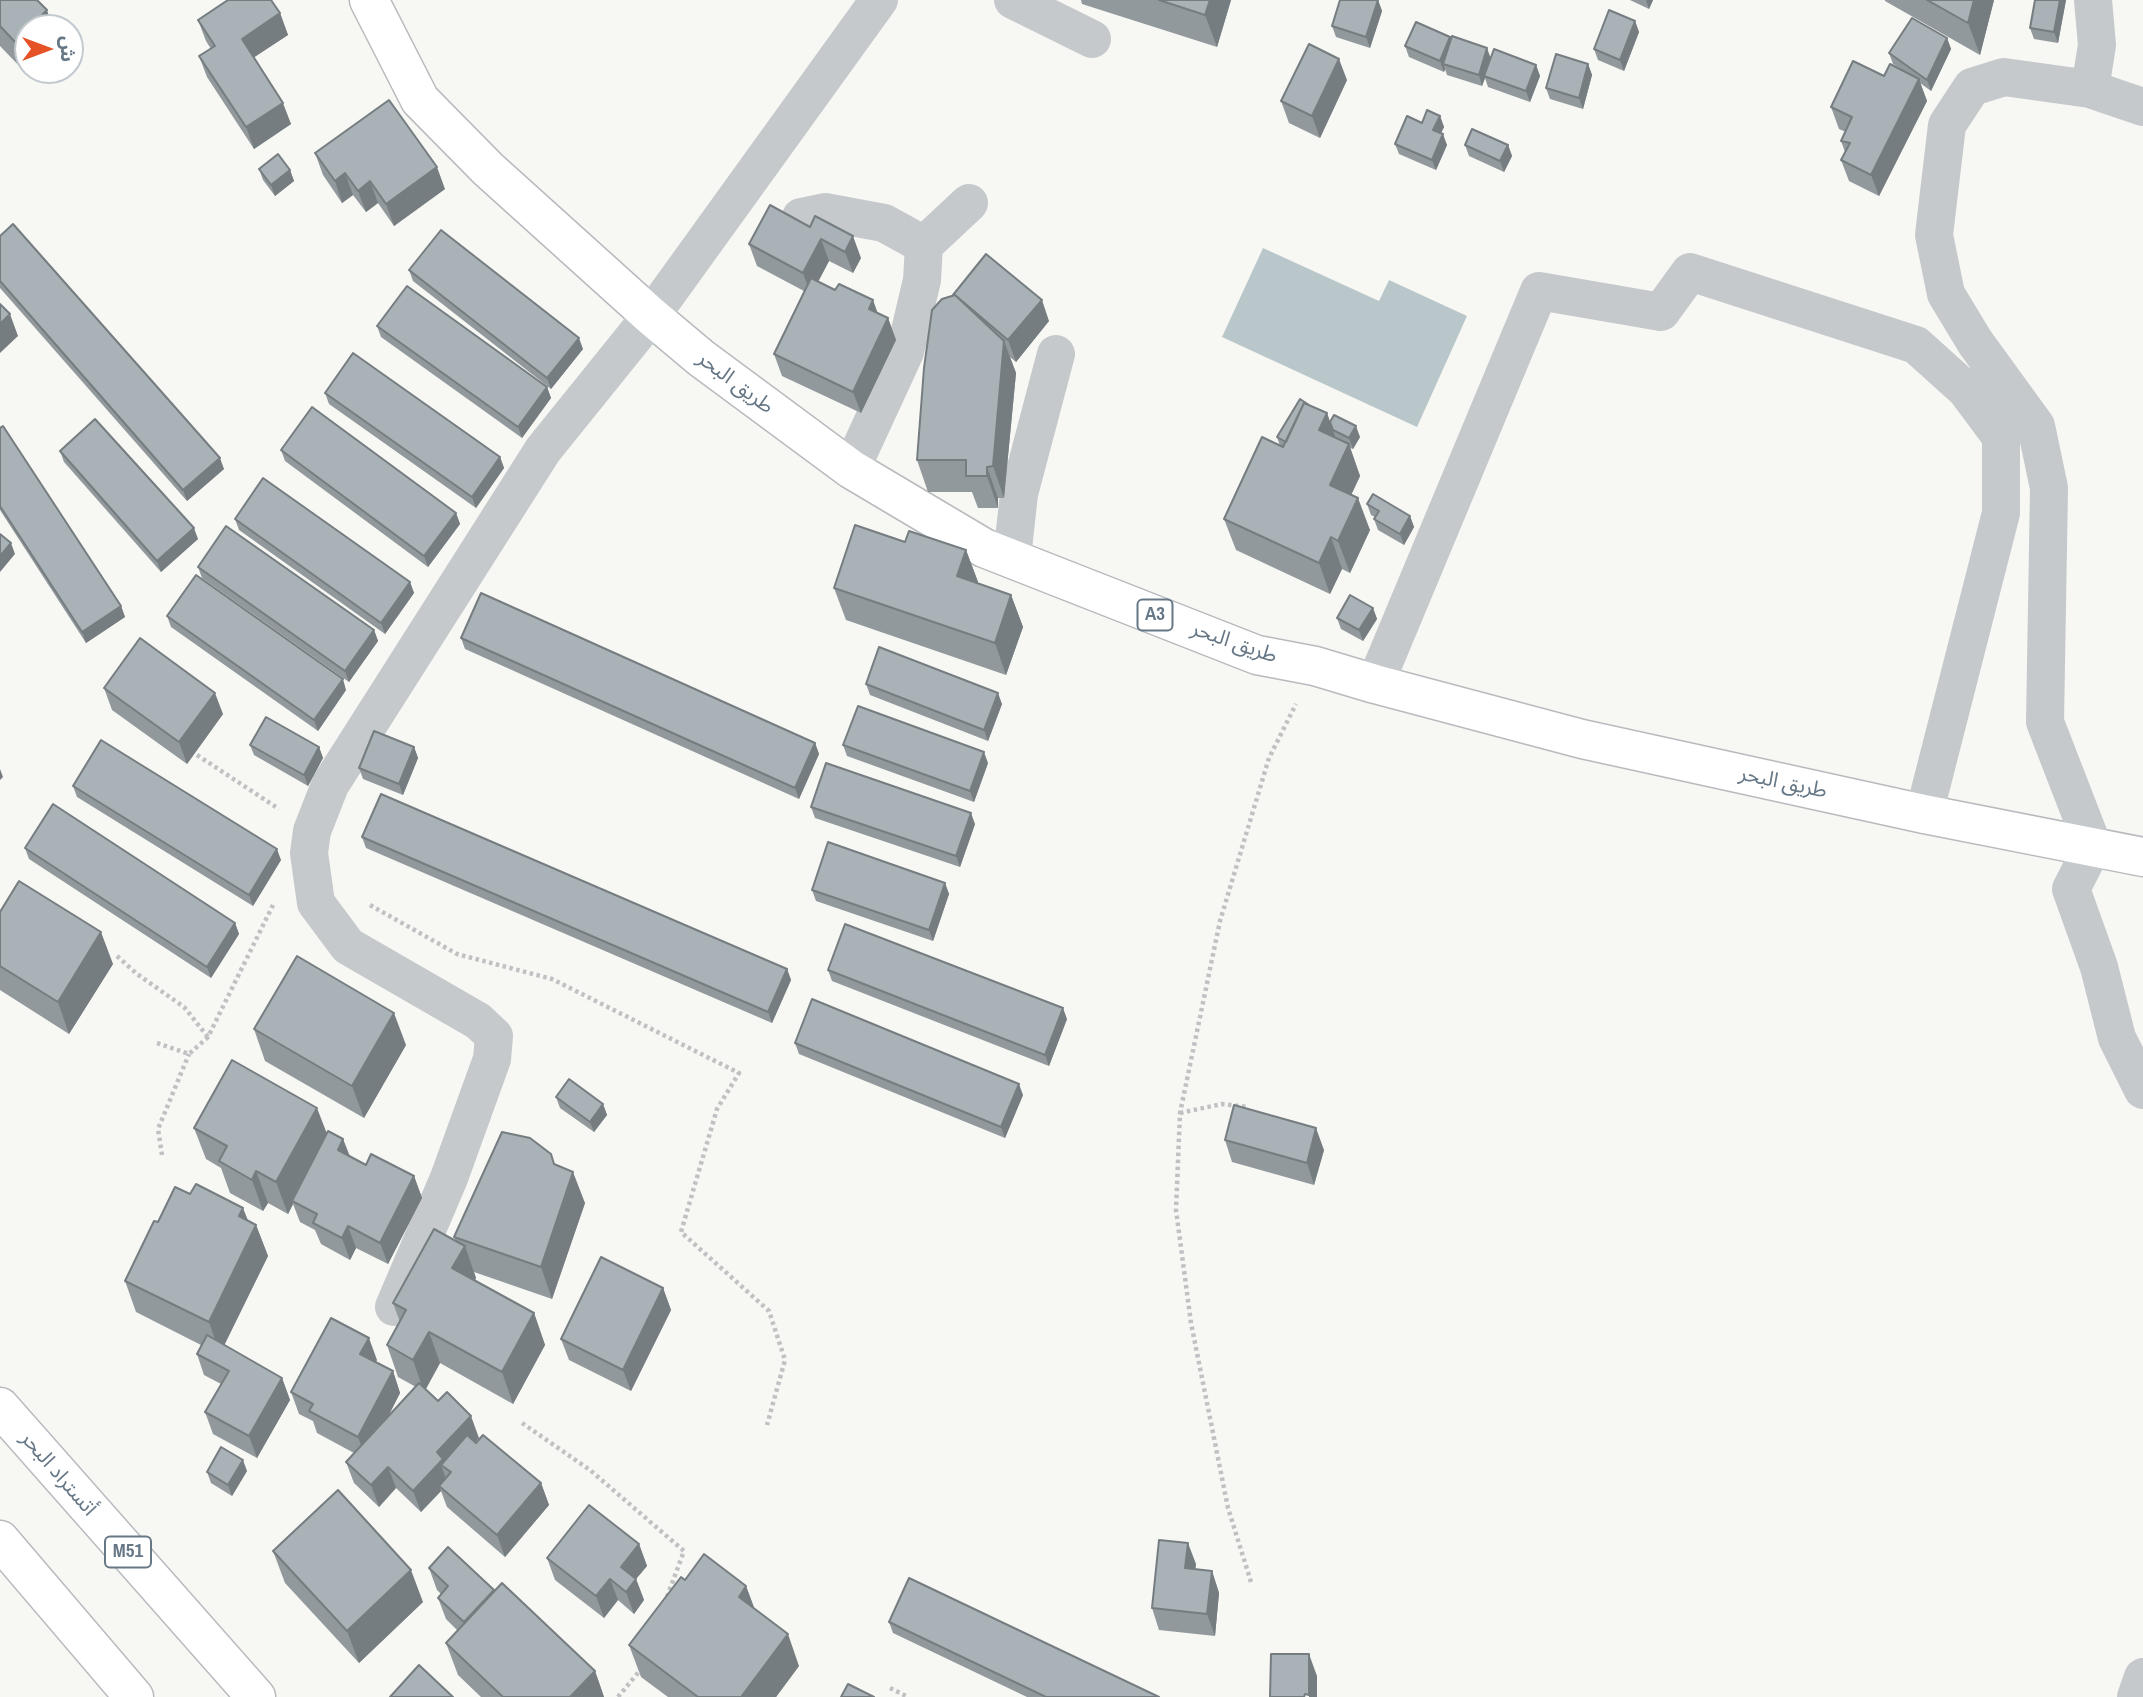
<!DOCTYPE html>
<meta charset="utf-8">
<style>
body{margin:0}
#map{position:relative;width:2143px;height:1697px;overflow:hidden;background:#f7f7f4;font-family:"Archivo Narrow","Noto Sans Arabic",sans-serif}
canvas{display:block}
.north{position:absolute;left:14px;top:14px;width:70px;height:70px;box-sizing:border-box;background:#fff;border:2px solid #c2c9cf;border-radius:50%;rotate:90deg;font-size:19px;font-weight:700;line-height:28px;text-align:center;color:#667786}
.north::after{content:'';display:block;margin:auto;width:24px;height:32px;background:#e55326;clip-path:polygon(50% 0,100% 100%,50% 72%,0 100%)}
</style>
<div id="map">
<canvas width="2143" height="1697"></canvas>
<div class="north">ش</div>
</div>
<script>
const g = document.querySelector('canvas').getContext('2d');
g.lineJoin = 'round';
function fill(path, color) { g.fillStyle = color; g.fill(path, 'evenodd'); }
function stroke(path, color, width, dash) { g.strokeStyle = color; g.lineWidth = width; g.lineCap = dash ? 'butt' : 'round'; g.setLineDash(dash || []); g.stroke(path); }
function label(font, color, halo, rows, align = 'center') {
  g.font = font + ' "Archivo Narrow","Noto Sans Arabic",sans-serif'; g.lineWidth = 7; g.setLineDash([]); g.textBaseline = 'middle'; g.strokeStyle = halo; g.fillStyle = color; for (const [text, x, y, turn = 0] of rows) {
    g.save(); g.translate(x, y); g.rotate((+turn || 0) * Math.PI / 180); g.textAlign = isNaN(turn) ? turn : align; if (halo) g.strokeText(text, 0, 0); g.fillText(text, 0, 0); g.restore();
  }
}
fill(new Path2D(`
 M1263,248L1379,301L1389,280L1467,316L1417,427L1222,337Z`), '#bac7ca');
const highway = new Path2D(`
 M369,0L420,100L488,169L651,316L701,358L851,469L984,548L1257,655L1315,666L1375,684L1582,739L1924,814L2143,857
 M0,1407L256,1697
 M0,1540L134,1697`);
stroke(highway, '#b8bbbe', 41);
stroke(new Path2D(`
 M197,755L279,809
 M370,905L457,954L552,979L739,1073L717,1109L681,1232L769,1311L785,1360L767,1425
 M117,956L137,974L184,1007L208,1037
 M157,1043L189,1054L208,1037L274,903
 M1180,1113L1222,1104L1248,1107
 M162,1155L158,1129L189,1054
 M522,1423L590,1470L684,1551L667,1597
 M1251,1582L1228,1508L1191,1323L1176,1210L1180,1113L1220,921L1269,758L1296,704
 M890,1688L908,1697
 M618,1697L642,1668`), '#bfc1c3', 4.5, [3.5, 3.5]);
stroke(new Path2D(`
 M1013,0L1092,39
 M2090,89L2097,45L2093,0
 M2143,107L2090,89L2004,77L1972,87L1947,125L1934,235L1946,294L1975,342L2036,426L2049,488L2045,722L2093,846L2071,889L2099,967L2117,1038L2143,1090
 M801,217L825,212L884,223L924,245
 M851,469L905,352L922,280L924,245L969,203
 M1012,558L1019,494L1056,354
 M1375,684L1539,291L1661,312L1690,272L1916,345L1966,390L2001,437V513L1924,814
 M394,1307L449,1178L492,1059L494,1036L478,1021L348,946L316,903L309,853L312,831L330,785L543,450L651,316L879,0
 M2136,1697L2143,1677`), '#c5c9cc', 38);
stroke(highway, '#fff', 38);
fill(new Path2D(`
 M0,0L26,73L0,46Z
 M1081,0H1231L1217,47L1082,4Z
 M1378,0L1382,11L1370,48L1336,37L1332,26Z
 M1630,0H1653L1649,9Z
 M1885,0H1994L1980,55L1885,1Z
 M2035,0H2066L2058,43L2034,39L2030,28Z
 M280,13L288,35L254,57L291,124L254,149L207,77L199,56L211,49L206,41L198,20Z
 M1635,21L1639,32L1624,71L1598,60L1594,49Z
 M1947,38L1951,49L1931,91L1920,83L1927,101L1879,196L1849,181L1841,160L1845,152L1841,141L1846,132L1839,129L1831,107L1884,76L1901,69L1893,64L1889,53Z
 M1451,39L1491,57L1536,65L1540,76L1530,102L1488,87L1485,78L1482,86L1447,75L1445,69L1444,72L1409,57L1405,46Z
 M1588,64L1592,75L1583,109L1550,99L1546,88Z
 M1347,80L1320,138L1289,123L1281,101Z
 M1440,116L1444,127L1441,133L1447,145L1436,170L1399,154L1395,144L1422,123Z
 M1465,145H1508L1512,156L1504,172L1469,156Z
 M315,153L445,189L394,226L378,203L366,212L353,195L342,203L323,175Z
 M259,169L290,170L294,181L275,196L263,180Z
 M770,205L861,258L853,273L829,261L818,282L888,318L896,340L861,413L782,376L774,354L804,291L757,266L749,244Z
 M0,236L224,469L187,501L0,288Z
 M409,270L583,349L551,389L413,281Z
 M953,295L1049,321L1016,362L1010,357L1016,373L1004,498H998V508H978L972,492H928L917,460Z
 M377,326L547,387L551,398L522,438L381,337Z
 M325,393L500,457L504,468L476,508L329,404Z
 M1309,405L1327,413L1330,422L1360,437L1353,449L1350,448L1360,476L1351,495L1370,530L1350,573L1342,569L1330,594L1236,550L1224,519L1280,446L1277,437Z
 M0,428L121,606L125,617L86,643L0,510Z
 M281,450L456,513L460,524L428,567L285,461Z
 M60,451L198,539L161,572L64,462Z
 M1367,504L1410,516L1414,527L1404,545L1378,530L1374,519L1375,517L1371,515Z
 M235,519L410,582L414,593L385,634L239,530Z
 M905,542L966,550L978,582L977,583L1011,595L1023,627L1006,675L846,620L834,588Z
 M198,567L374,630L378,641L349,682L202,578Z
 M1373,608L1377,619L1363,641L1341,629L1337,618Z
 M167,616L346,690L318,731L171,627Z
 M461,638L815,743L819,754L799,799L465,649Z
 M866,684L1002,704L988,741L870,695Z
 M104,688L223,714L187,764L112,710Z
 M250,745L319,747L323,758L308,786L254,755Z
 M843,745L988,763L974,802L847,756Z
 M414,747L418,758L403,795L363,779L359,768Z
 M73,786L281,860L253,906L77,797Z
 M811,807L975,824L960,867L815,818Z
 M362,837L787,969L791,980L772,1023L366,848Z
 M25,848L235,923L239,934L211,978L29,859Z
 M945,883L949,894L933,941L816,901L812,890Z
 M0,912L113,964L69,1034L0,990Z
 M828,970L1067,1019L1049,1066L832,981Z
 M254,1029L406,1045L364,1118L265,1061Z
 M795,1043L1023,1095L1005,1138L799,1054Z
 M556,1097L603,1104L607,1115L594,1132L560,1108Z
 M194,1128L327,1133L343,1139L350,1156L366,1165L414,1176L422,1198L388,1264L356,1248L350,1260L321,1244L315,1230L300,1222L293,1204L288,1214L268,1203L263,1211L230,1193L221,1168L206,1159Z
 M1225,1140L1324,1150L1314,1185L1232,1162Z
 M554,1164L585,1203L552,1299L474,1272L476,1278L475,1280L534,1313L545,1345L513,1404L440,1363L426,1389L479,1438L475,1442L541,1483L549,1505L505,1557L447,1507L441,1491L421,1512L396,1488L379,1507L354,1483L346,1462L354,1453L317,1433L313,1421L299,1414L291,1392L377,1360L375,1362L393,1371L400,1393L388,1417L416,1387L398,1377L387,1345L400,1322L393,1303L456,1241L454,1237Z
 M248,1221L256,1225L268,1256L224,1345L282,1378L290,1400L257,1458L213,1434L205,1412L221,1384L204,1375L197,1354L201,1345L136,1312L125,1281L158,1222Z
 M663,1288L671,1310L631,1391L569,1360L561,1339Z
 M247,1471L232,1496L211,1483L207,1472Z
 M639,1544L647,1566L636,1579L644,1600L634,1614L618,1600L604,1618L555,1580L547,1558Z
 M273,1551L423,1602L359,1663L285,1583Z
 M1196,1564L1195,1570L1212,1571L1219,1593L1215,1636L1159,1630L1152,1608Z
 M429,1568L494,1592L595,1671L604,1697H481L458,1675L446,1643L458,1631L446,1619L438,1598L441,1594L437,1590Z
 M685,1580L746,1586L754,1608L799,1666L776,1697H668L641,1677L629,1645Z
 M889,1622L1159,1697H1027L893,1633Z`), '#91999d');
fill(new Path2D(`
 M1210,0H1231L1217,47L1205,15Z
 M1378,0L1382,11L1370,48L1366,37Z
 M1646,0H1653L1649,9Z
 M1974,0H1994L1980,55L1968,23Z
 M2060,0H2066L2058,43L2054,32Z
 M47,10L53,28H28Z
 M280,13L288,35L250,60L242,39Z
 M1635,21L1639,32L1624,71L1620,60Z
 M28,28V70H30L26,73L15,42Z
 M1450,37L1454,48L1443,64L1445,69L1444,72L1440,61Z
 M1947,38L1951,49L1931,91L1927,80Z
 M1487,48L1491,59L1484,76L1485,78L1482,86L1479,75Z
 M1339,59L1347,80L1320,138L1312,116Z
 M1588,64L1592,75L1583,109L1579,98Z
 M1536,65L1540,76L1530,102L1526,91Z
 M1919,79L1927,101L1879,196L1871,175Z
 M283,103L291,124L254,149L246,127Z
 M1440,116L1444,127L1437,141L1433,130Z
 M1443,134L1447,145L1436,170L1432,160Z
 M1508,145L1512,156L1504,172L1500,161Z
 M437,167L445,189L394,226L386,204Z
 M290,170L294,181L275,196L271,185Z
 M345,173L353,195L342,203L335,181Z
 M370,181L378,203L366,212L358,191Z
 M853,236L861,258L853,273L845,252Z
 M821,239L829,261L811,295L803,273Z
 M873,300L881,322L869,309Z
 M1042,300L1049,321L1016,362L1008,340Z
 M10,314L18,336L0,353V324Z
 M888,318L896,340L861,413L853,392Z
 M579,338L583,349L551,389L547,378Z
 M1004,341L1016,373L1004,498L993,466Z
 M547,387L551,398L522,438L518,427Z
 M1327,413L1338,445L1319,430Z
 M1356,426L1360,437L1353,449L1349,438Z
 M1349,444L1360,476L1341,517L1330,485Z
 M500,457L504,468L476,508L472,497Z
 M220,458L224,469L187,501L183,490Z
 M987,467L998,498V508L987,476Z
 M1358,498L1370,530L1350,573L1338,541Z
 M456,513L460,524L428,567L424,556Z
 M1410,516L1414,527L1404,545L1400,534Z
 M194,528L198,539L161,572L157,561Z
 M1331,537L1342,569L1330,594L1319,563Z
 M11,543L15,554L0,572V556Z
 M966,550L978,582L969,608L957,576Z
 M410,582L414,593L385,634L381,623Z
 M1011,595L1023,627L1006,675L995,643Z
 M121,606L125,617L86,643L82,632Z
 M1373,608L1377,619L1363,641L1359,630Z
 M374,630L378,641L349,682L345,671Z
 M343,679L346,690L318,731L314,720Z
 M215,693L223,714L187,764L179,742Z
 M998,693L1002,704L988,741L984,730Z
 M815,743L819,754L799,799L795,788Z
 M319,747L323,758L308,786L304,775Z
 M414,747L418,758L403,795L399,784Z
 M984,752L988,763L974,802L970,791Z
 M0,769L3,777L0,780Z
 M971,813L975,824L960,867L956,856Z
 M277,849L281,860L253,906L249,895Z
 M945,883L949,894L933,941L929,930Z
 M235,923L239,934L211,978L207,967Z
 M101,932L113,964L69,1034L58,1002Z
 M787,969L791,980L772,1023L768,1012Z
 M1063,1008L1067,1019L1049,1066L1045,1055Z
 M394,1013L406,1045L364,1118L352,1086Z
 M1019,1084L1023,1095L1005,1138L1001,1127Z
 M603,1104L607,1115L594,1132L590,1122Z
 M317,1108L329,1139L292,1201L293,1204L288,1214L276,1182Z
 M1316,1128L1324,1150L1314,1185L1307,1163Z
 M343,1139L351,1161L338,1150Z
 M256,1171L268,1203L263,1211L252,1180Z
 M573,1172L585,1203L552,1299L541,1267Z
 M414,1176L422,1198L388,1264L380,1243Z
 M243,1208L253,1233L256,1225L268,1256L220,1354L209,1322L239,1216Z
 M348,1226L356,1248L350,1260L342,1238Z
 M465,1246L476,1278L464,1300L452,1268Z
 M663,1288L671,1310L631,1391L623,1370Z
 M534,1313L545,1345L513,1404L502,1372Z
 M429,1332L440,1363L424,1392L413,1360Z
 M369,1338L377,1360L368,1375L360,1354Z
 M393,1371L400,1393L366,1459L358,1437Z
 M282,1378L290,1400L257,1458L249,1436Z
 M471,1416L479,1438L448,1471L441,1465L448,1484L439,1486L441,1491L421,1512L413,1491L437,1452Z
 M243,1460L247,1471L232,1496L228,1485Z
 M388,1467L396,1488L379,1507L371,1485Z
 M541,1483L549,1505L505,1557L497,1535Z
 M1188,1543L1196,1564L1193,1590L1185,1568Z
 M639,1544L647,1566L636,1579L644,1600L634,1614L626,1592L621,1567Z
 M411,1570L423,1602L359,1663L347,1631Z
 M1212,1571L1219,1593L1215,1636L1207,1614Z
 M610,1579L618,1600L604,1618L596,1596Z
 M746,1586L758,1618L739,1597Z
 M494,1590L502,1611L472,1644L464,1622Z
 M788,1634L799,1666L776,1697H741Z
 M1309,1654L1317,1676V1697H1309Z
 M595,1671L604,1697H570Z`), '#767d80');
const building = new Path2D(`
 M0,0H37L47,10L15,42L0,26Z
 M228,0H271L280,13L242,39L283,103L246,127L199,56L215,46L198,20Z
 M1159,0H1210L1205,15Z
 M1340,0H1378L1366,37L1332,26Z
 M1927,0H1974L1968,23Z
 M2035,0H2060L2054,32L2030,28Z
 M1609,10L1635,21L1620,60L1594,49Z
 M1912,18L1947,38L1927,80L1889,53Z
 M1416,22L1450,37L1440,61L1405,46Z
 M1452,36L1487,48L1479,75L1443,64Z
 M1309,44L1339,59L1312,116L1281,101Z
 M1494,49L1536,65L1526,91L1484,76Z
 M1556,54L1588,64L1579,98L1546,88Z
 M1853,61L1884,76L1890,64L1919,79L1871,175L1841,160L1850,143L1841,141L1852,117L1831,107Z
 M389,100L437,167L386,204L370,181L358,191L345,173L335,181L315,153Z
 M1427,110L1440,116L1433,130L1443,134L1432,160L1395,144L1407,116L1422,123Z
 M1472,129L1508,145L1500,161L1465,145Z
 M278,154L290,170L271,185L259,169Z
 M770,205L810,227L815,216L853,236L845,252L821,239L803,273L749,244Z
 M13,224L220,458L183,490L0,281V236Z
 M441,230L579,338L547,378L409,270Z
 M986,254L1042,300L1008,340L955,295H953Z
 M811,278L835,290L839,284L873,300L869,309L888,318L853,392L774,354Z
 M407,286L547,387L518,427L377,326Z
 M955,295L1004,341L993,466L987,467V476H966V460H917L924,368L932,310L942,299Z
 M0,304L10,314L0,324Z
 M353,353L500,457L472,497L325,393Z
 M1300,399L1309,405L1304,403L1286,442L1277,437Z
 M1304,403L1327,413L1319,430L1349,444L1330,485L1358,498L1338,541L1331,537L1319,563L1224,519L1262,437L1283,447Z
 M312,407L456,513L424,556L281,450Z
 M1334,415L1356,426L1349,438L1333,430L1330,422Z
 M95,419L194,528L157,561L60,451Z
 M3,426L121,606L82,632L0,506V428Z
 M263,478L410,582L381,623L235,519Z
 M1373,494L1410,516L1400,534L1374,519L1379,511L1367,504Z
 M855,525L905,542L909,531L966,550L957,576L1011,595L995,643L834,588Z
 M226,526L374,630L345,671L198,567Z
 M0,534L11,543L0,556Z
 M196,575L343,679L314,720L167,616Z
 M481,593L815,743L795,788L461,638Z
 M1350,595L1373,608L1359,630L1337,618Z
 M140,638L215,693L179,742L104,688Z
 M879,647L998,693L984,730L866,684Z
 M858,706L984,752L970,791L843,745Z
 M266,717L319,747L304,775L250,745Z
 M374,731L414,747L399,784L359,768Z
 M101,740L277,849L249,895L73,786Z
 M826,763L971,813L956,856L811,807Z
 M381,794L787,969L768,1012L362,837Z
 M53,804L235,923L207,967L25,848Z
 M828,842L945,883L929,930L812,890Z
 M19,881L101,932L58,1002L0,966V912Z
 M845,924L1063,1008L1045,1055L828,970Z
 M297,956L394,1013L352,1086L254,1029Z
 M812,999L1019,1084L1001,1127L795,1043Z
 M232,1060L317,1108L276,1182L256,1171L252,1180L219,1161L227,1146L194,1128Z
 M569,1079L603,1104L590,1122L556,1097Z
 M1234,1105L1316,1128L1307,1163L1225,1140Z
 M328,1131L343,1139L338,1150L366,1165L371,1154L414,1176L380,1243L348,1226L342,1238L313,1223L317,1214L292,1201Z
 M502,1132L530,1138L551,1154L554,1164L573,1172L541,1267L454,1237Z
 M196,1184L243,1208L239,1216L256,1225L209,1322L125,1281L154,1221L158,1222L175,1187L190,1194Z
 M434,1229L465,1246L452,1268L534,1313L502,1372L429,1332L413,1360L387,1345L406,1310L393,1303Z
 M601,1257L663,1288L623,1370L561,1339Z
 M331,1318L369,1338L360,1354L393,1371L358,1437L309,1411L313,1404L291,1392Z
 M207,1335L282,1378L249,1436L205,1412L229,1371L197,1354Z
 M419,1383L438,1401L447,1392L471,1416L437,1452L443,1459L413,1491L388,1467L371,1485L346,1462Z
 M467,1435L476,1443L483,1435L541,1483L497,1535L439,1486L451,1472L441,1465Z
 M221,1447L243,1460L228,1485L207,1472Z
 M338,1490L411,1570L347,1631L273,1551Z
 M589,1505L639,1544L621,1567L636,1579L626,1592L610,1579L596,1596L547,1558Z
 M1159,1540L1188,1543L1185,1568L1212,1571L1207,1614L1152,1608Z
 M448,1547L494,1590L464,1622L438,1598L448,1586L429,1568Z
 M704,1554L746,1586L739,1597L788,1634L741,1697H698L629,1645L681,1577L685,1580Z
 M909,1578L1159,1697H1046L889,1622Z
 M502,1583L595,1671L570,1697H503L446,1643Z
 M1271,1654H1309V1695L1305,1694L1304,1697H1270Z
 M419,1665L453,1697H390Z
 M848,1684L874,1697H841Z`);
fill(building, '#a9b2b7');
stroke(building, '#767d80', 2);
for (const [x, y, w] of [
 [1155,615,35],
 [128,1552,46]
]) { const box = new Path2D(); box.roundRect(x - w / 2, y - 15.5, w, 31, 5); g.fillStyle = '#fff'; g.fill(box); stroke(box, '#667786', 2); }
label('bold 19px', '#667786', null, [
 ["A3",1155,615],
 ["M51",128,1552]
]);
label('21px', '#667786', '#fff', [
 ["طريق البحر",735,383,37],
 ["طريق البحر",1234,643,19],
 ["طريق البحر",1783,783,12],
 ["أتستراد البحر",58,1474,49]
]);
</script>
